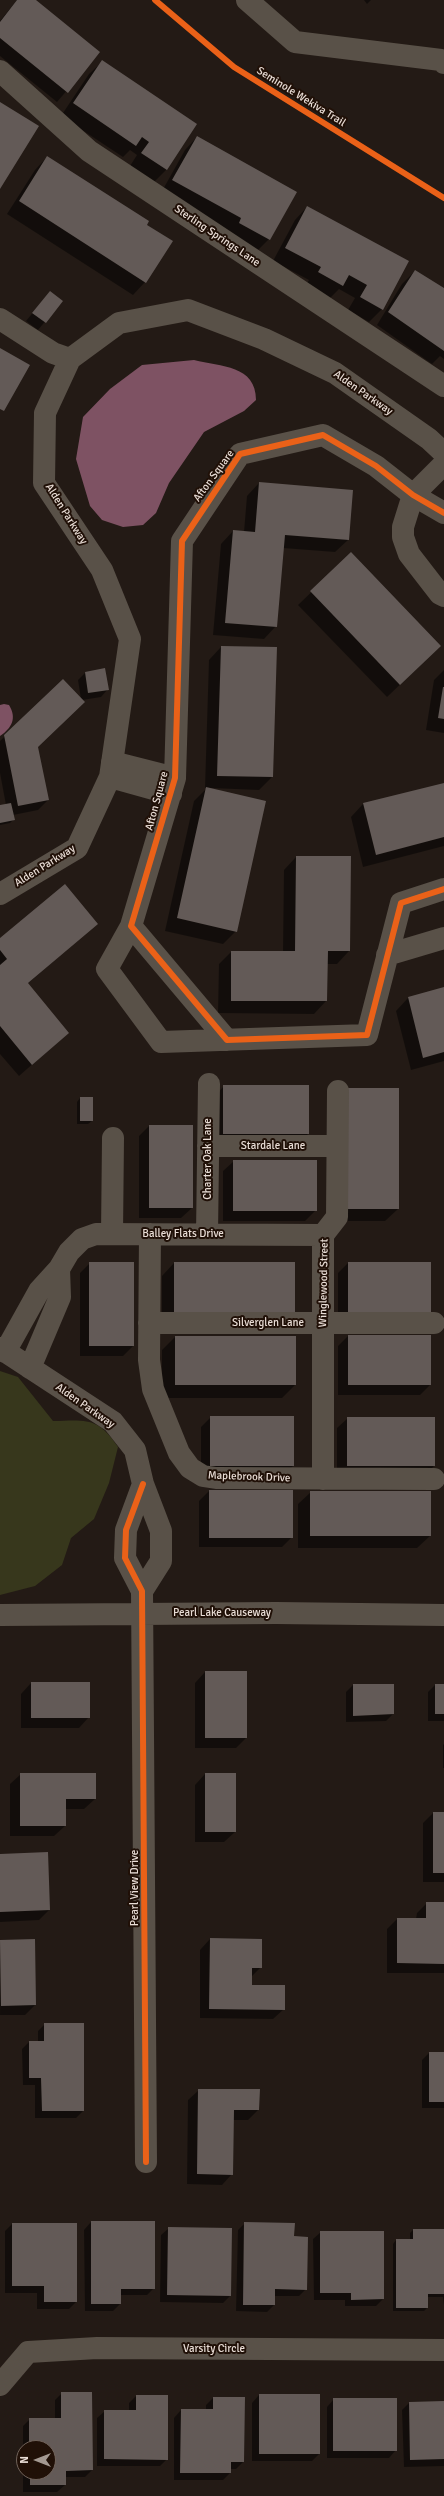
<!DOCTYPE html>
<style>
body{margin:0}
#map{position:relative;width:444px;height:2496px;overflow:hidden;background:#231a15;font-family:Signika,sans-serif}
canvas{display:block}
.north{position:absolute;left:16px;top:2440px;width:40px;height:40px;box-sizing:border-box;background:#201007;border:1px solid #70625a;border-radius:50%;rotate:270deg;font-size:11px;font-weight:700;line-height:16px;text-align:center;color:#e9ddd6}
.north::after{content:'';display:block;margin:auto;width:14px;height:18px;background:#a49992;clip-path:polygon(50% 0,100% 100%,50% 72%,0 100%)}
</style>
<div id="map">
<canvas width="444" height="2496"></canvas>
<div class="north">N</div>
</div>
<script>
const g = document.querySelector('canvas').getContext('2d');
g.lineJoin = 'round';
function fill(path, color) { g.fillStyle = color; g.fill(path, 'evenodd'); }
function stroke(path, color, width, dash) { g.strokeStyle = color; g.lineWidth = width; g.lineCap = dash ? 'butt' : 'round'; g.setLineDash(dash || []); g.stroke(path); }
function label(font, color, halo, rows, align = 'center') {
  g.font = font + ' Signika,sans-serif'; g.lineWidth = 4; g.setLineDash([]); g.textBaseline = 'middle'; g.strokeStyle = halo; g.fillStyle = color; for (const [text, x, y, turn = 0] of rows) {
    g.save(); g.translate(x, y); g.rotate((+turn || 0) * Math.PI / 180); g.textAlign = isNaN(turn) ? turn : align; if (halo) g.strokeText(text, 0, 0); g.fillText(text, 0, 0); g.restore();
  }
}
fill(new Path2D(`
 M0,1371L18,1377L53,1421C87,1420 98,1417 118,1447L109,1483L94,1519L71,1538L62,1565L35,1586L0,1595Z`), '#37371c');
fill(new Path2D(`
 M194,360C221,367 256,365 256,400L244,411L204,432L169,483L156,513L143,525L123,527L102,520L90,506L76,459L83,417L110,389L142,365Z
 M4,704L9,705C17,718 12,728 0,736V705Z`), '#7e5263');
fill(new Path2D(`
 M17,0H34L99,53L57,102L0,56V21Z
 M364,0H371L367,4Z
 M102,62L196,124L166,170L154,182L130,166L137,155L130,150L123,157L61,116L89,74Z
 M197,137L295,192L269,239L256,252L161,193L185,150Z
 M47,157L145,225V282L133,295L7,214L35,170Z
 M307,207L408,262L382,309L369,322L348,310L355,298L339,289L330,298L306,285L309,280L273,261L295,220Z
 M415,271L444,289V359L440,356L432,364L377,325L402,284Z
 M50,292L62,301L38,330L26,321Z
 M259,483L348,540L335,552L283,548L276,626L264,639L213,635L221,544L233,531L244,532L247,496Z
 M351,554L427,659L387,697L298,605Z
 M221,647L276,648L272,777L259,790L211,788L236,931L223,944L165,931L194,801L207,788H205L209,660Z
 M444,670V733L426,730L434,680Z
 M85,673L108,689L101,697L82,700L37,747L48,800L38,810L13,815V820L10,823L0,825V806L6,805L0,773V741L63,680L81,699L78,680Z
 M444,784V846L363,867L351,817L363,804Z
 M296,857L349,951L337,964H327L326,1001L314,1014L218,1013L219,964L231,952H283L284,870Z
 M97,924L27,984L68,1033L19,1076L0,1054V939Z
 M444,988V1061L411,1070L396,1011L408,998Z
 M224,1086L308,1134L298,1144H214V1097Z
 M80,1098L92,1121L88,1124H77V1102Z
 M333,1101L398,1209L385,1221H333Z
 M149,1126H192V1208L181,1218H139V1136Z
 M234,1161L316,1210L305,1221H223V1171Z
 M90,1263L133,1346L123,1356H80V1273Z
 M174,1263H294L162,1324V1276Z
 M348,1263L420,1322H338V1273Z
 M348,1336H430V1385L420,1395H338V1346Z
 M175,1337H295V1385L282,1398H162V1350Z
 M211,1417H293V1466L283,1476H201V1427Z
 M348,1418H434V1466L424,1476H337V1428Z
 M209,1491L292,1537L282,1547H199V1501Z
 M311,1492L430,1536L417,1548H298V1504Z
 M205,1672L246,1738L236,1748H195V1683Z
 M31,1683L89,1717L79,1728H21V1694Z
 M353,1685H393V1714L386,1721L346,1722V1692Z
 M435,1685H444V1721H428V1692Z
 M444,1744V1768H443V1745Z
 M21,1774L95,1799L84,1809H65V1826L54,1836H10V1784Z
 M205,1774L235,1832L224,1842H195V1785Z
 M433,1813H444V1882H423V1823Z
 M0,1856L49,1910L39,1920L0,1922Z
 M427,1903H444V1973H387V1929L397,1919H416L417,1913Z
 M210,1939L261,1967L251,1977V1986L284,2009L273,2019L200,2018V1950Z
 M1,1941L35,2005L25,2015H0Z
 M45,2024L83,2111L76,2118H35V2085H23L22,2049L29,2042H38V2031Z
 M429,2053H444V2108H422V2060Z
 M199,2090L258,2110L248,2120H233L232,2174L222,2185L187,2184L188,2100Z
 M91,2222L154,2288L147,2295H120V2304L113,2311H85L84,2230Z
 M245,2223L293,2237L306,2289L299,2296H274V2305L267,2312L236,2311L238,2230Z
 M12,2224H76V2302L69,2309H37V2293H5V2231Z
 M169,2228L230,2296L223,2303L160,2302L161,2235Z
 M413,2230H444V2305L443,2297H427V2308L424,2311H393V2244L396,2240H410V2233Z
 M321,2232L383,2299L376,2306H345V2300H314L313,2239Z
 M62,2393L92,2470L85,2477H65V2485L57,2492H23V2426L30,2419H55V2400ZM24,2448H48V2472H24Z
 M259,2395L319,2454L312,2461H252V2403Z
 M136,2396H167V2459L160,2466H97V2418L105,2411H129V2403Z
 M213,2398H244L243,2462L236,2469H230V2473L223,2480H174V2418L181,2410H206V2405Z
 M334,2399L396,2450L389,2458H327V2407Z
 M444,2402V2466L404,2467L402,2410L409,2403Z`), '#0007');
fill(new Path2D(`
 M17,0H36L100,52L68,93L0,38V22Z
 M102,60L197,124L167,170L141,153L149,142L142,137L136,146L73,103Z
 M0,102L39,126L0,189Z
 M197,136L297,192L270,240L239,223L241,218L172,180Z
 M47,156L149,221L147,225L173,241L146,283L19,201Z
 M307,206L409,261L383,310L360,297L367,285L349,275L343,286L318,272L321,267L285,248Z
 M415,270L444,288V351L388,312Z
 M50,291L63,301L46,323L32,313Z
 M0,348L30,365L4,411L0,409Z
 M259,482L353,490L349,540L285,535L277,627L225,623L233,530L255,532Z
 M351,552L441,646L400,685L310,591Z
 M221,646L277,647L273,777L217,776Z
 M105,668L109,690L88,693L85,672Z
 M63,679L85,702L38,747L49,800L18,806L4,735Z
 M443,687H444V719L438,718Z
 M444,783V837L376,855L363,803Z
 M206,787L266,801L237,932L177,918Z
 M11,803L15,820L0,823V805Z
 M296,856H351L350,951H328L327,1001H231V951H295Z
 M65,884L98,924L28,983L69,1033L32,1065L0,1026V965L7,959L0,950V938Z
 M444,987V1052L423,1058L408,997Z
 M223,1085H309V1134H223Z
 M345,1088H399V1209H345Z
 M80,1097H93V1121H80Z
 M149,1125H193V1208H149Z
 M233,1160H317V1211H233Z
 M89,1262H134V1346H89Z
 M174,1262H295V1312H174Z
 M348,1262H431V1312H348Z
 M348,1335H431V1385H348Z
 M175,1336H296V1385H175Z
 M210,1416H294V1466H210Z
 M347,1417H435V1466H347Z
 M209,1490H293V1538H209Z
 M310,1491H431V1536H310Z
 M205,1671H247V1738H205Z
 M31,1682H90V1718H31Z
 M353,1684H394V1714L353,1716Z
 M435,1684H444V1714H435Z
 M20,1773H96V1799H66V1826H20Z
 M205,1773H236V1832H205Z
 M433,1812H444V1873H433Z
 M48,1852L50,1910L0,1912V1854Z
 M426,1902H444V1964L397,1963V1918H426Z
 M210,1938L262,1939V1968H252V1985H285V2010L209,2009Z
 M35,1939L36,2005L1,2006L0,1940Z
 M44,2023H84V2111H42L41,2078H29V2041H44Z
 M429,2052H444V2102H429Z
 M198,2089H260L259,2110H234L233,2175L197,2174Z
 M91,2221H155V2289H121V2304H91Z
 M244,2222L295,2223L294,2236L308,2237L307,2290L275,2289V2305H243Z
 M12,2223H77V2302H44V2286H12Z
 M168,2227L232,2228L231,2296L167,2295Z
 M413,2229H444V2294H428V2308H396V2239H413Z
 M320,2231H384V2299L351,2300V2293H320Z
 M61,2392H92L93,2470L66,2471V2485H30V2472H48V2448H29V2418H61Z
 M259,2394H320V2454H259Z
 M136,2395H168V2460L104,2459V2410H136Z
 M213,2397H245L244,2462H231V2473H180L181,2409H213Z
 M333,2398H397V2451H333Z
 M444,2401V2459L410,2460L409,2402Z`), '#635a57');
stroke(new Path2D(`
 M247,0L295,42L441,60L444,63
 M0,71L89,151L444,386
 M0,319L53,353L70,359
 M444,464L413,495L403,527V537L409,554L440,594L444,596
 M112,762L175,778
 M110,777L171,794
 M0,894L77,848L110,777L130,639L102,570L44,483L45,413L70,359L119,323L188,310L264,339L335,373L429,439L444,453
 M131,926L107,969L161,1042L367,1035L401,903L444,889
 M387,955L444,938
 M227,1040L131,926L175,778L182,541L240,454L323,435L376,466L413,495L444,513
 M208,1146H337
 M112,1234L113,1138
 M150,1234L149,1360L153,1389L179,1453L190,1468L203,1476L216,1478L434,1479
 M207,1234L209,1084
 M149,1323H434
 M0,1348L113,1422L135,1450L143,1484L161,1531V1561L142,1591
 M5,1352L39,1291L59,1269L69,1252L82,1239L96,1234L323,1235
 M30,1368L60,1297L59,1269
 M323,1479V1235L337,1217L338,1091
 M143,1484L126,1530L125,1558L142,1591L146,2162
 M0,1615L276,1613L444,1615
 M0,2385L28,2352L97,2348L444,2350`), '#595148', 22);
stroke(new Path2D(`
 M155,0L234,67L444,198
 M444,513L413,495L376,466L323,435L240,454L182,541L175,778L131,926L227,1040L367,1035L401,903L444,889
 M143,1484L126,1530L125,1558L142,1591L146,2162`), '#ea6118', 6);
label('11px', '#e9ddd6', '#201007', [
 ["Seminole Wekiva Trail",301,97,32],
 ["Sterling Springs Lane",217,236,34],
 ["Alden Parkway",363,393,35],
 ["Afton Square",214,476,-54],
 ["Alden Parkway",66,514,58],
 ["Afton Square",157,801,-75],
 ["Alden Parkway",45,866,-32],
 ["Stardale Lane",273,1146],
 ["Charter Oak Lane",208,1159,-90],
 ["Balley Flats Drive",183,1234],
 ["Winglewood Street",324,1283,-89],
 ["Silverglen Lane",268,1323],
 ["Alden Parkway",85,1406,35],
 ["Maplebrook Drive",249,1477,2],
 ["Pearl Lake Causeway",222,1613],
 ["Pearl View Drive",135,1888,-90],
 ["Varsity Circle",214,2349]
]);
</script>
